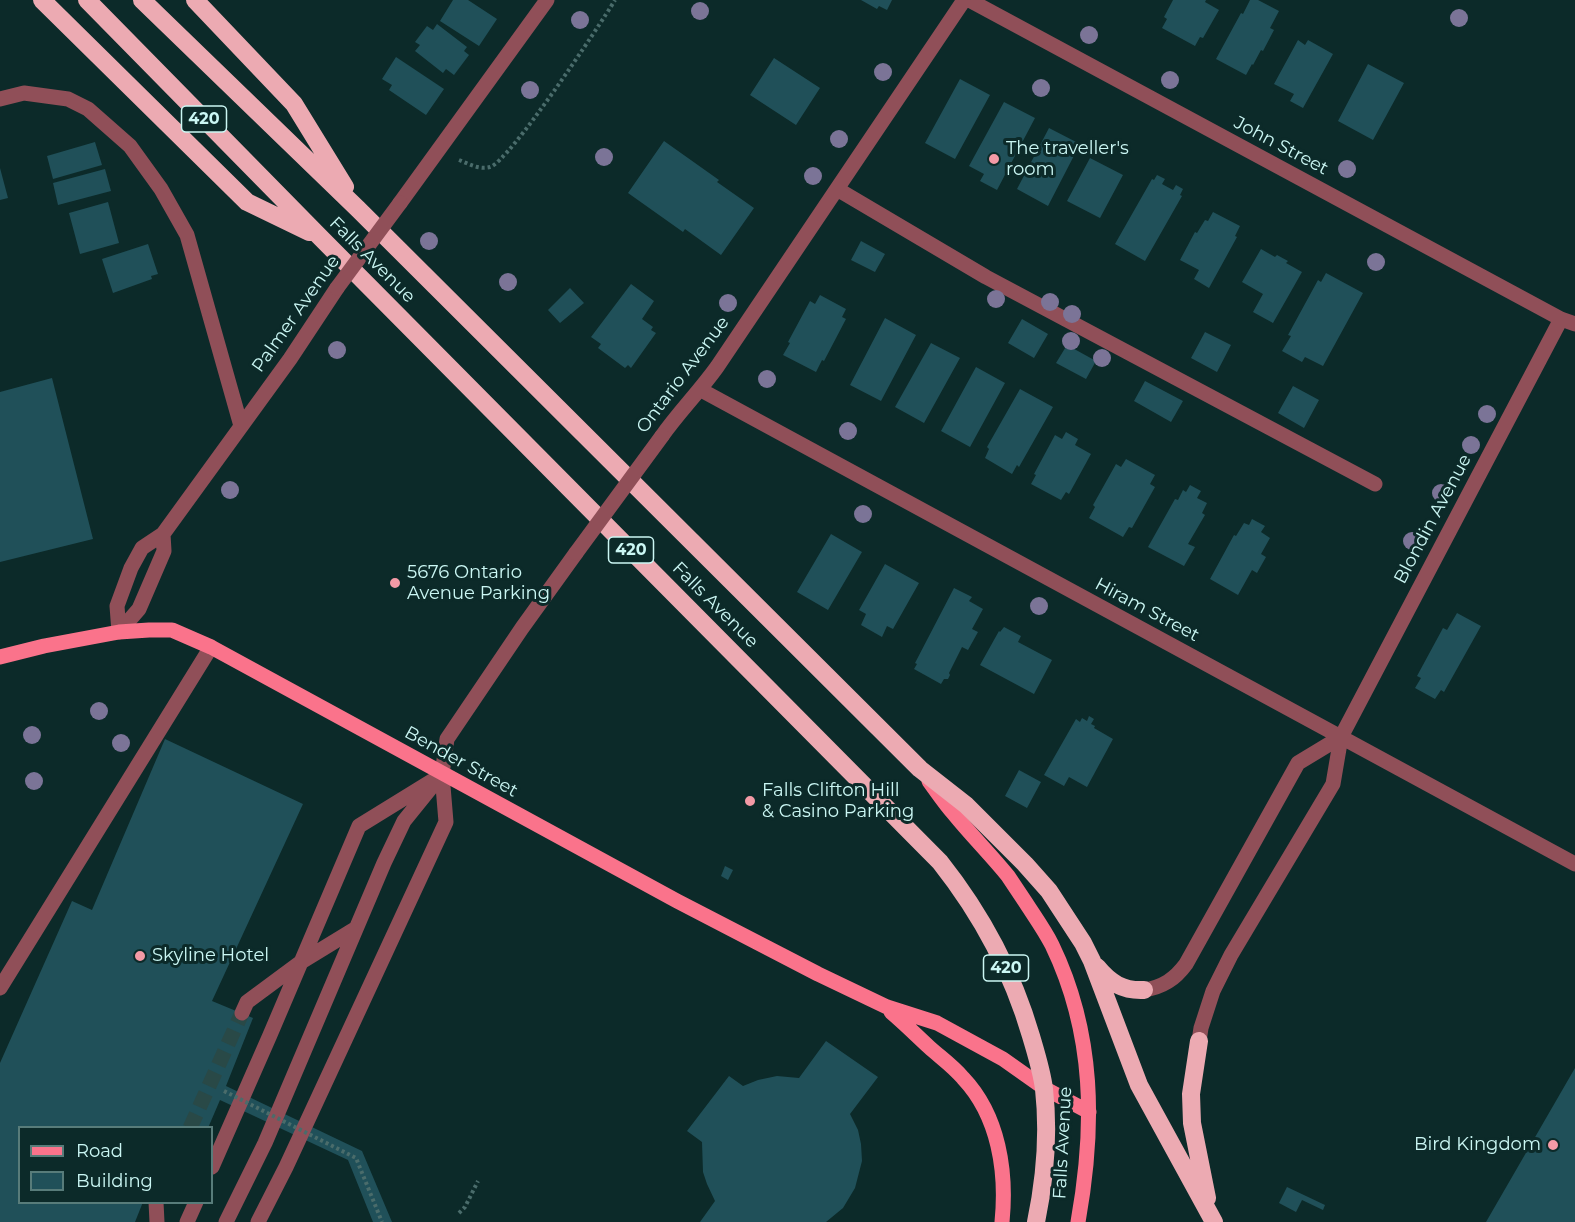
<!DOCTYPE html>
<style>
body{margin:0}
#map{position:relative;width:1575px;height:1222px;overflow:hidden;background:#0c2a29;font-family:Montserrat,sans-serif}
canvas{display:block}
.legend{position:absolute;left:18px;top:1126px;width:195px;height:78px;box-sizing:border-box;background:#0c2a29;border:2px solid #587c7a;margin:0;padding:8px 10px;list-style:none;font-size:18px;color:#cbf7f4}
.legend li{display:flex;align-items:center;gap:12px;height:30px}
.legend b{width:30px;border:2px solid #587c7a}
</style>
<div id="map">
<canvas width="1575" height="1222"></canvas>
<ul class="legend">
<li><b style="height:8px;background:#fa738b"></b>Road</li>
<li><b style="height:16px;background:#205059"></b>Building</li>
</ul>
</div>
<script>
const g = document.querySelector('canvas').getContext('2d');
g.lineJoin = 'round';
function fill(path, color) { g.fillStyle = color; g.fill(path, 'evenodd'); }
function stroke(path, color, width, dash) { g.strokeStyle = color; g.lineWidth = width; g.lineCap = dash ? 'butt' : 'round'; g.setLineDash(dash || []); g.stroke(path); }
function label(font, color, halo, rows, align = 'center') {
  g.font = font + ' Montserrat,sans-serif'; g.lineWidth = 6; g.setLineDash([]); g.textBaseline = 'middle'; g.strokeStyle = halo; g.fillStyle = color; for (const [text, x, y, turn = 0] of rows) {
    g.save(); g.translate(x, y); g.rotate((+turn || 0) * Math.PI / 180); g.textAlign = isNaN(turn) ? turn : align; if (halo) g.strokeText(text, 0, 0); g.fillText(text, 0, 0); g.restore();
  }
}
fill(new Path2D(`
 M453,0H468L497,19L479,46L440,21Z
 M861,0H892L887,10L879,6L877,9Z
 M1173,0H1206L1205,2L1219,10L1203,38L1200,37L1195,46L1162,28L1167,19L1164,17Z
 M1250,0H1258L1279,11L1270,28L1274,30L1263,51L1261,50L1253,65L1252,64L1246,75L1216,59L1241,13L1243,14Z
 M437,24L467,47L464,51L469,55L454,75L446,69L443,73L415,51L420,45L415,42L427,26L433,30Z
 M1298,40L1305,45L1308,40L1333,54L1303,108L1290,101L1294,94L1274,84Z
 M396,57L444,89L426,115L389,90L392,85L382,79Z
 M774,58L820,88L796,125L750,95Z
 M1368,64L1404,83L1373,140L1338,121Z
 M960,79L990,95L955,159L925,143Z
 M1004,102L1035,118L997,190L980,181L984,174L969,166Z
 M1049,128L1080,144L1048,206L1017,189Z
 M664,141L719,180L717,182L754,208L721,255L685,229L683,232L628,193Z
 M95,142L102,165L53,179L47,156Z
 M1090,158L1123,175L1100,218L1067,201Z
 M0,168L8,198L0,200Z
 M105,169L111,191L58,205L53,183Z
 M1157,175L1165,179L1162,184L1173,190L1176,185L1183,189L1180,195L1182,196L1145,261L1115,244L1152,179L1154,180Z
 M108,202L119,243L80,254L69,213Z
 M1213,212L1240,226L1235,236L1237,237L1209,288L1194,279L1199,270L1180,260L1195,232L1197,233L1205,220L1208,221Z
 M861,241L885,254L875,272L851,260Z
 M148,244L158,274L151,276L152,279L113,293L102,259Z
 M1261,249L1275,257L1277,255L1288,261L1286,263L1302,272L1273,323L1253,312L1263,294L1242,282Z
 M1326,273L1363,293L1323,366L1305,357L1302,362L1282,351L1291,336L1288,335L1318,280L1321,282Z
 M631,284L654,301L642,319L653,327L651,330L656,333L631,368L628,365L625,368L598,348L601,344L591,337Z
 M570,288L584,303L560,323L548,310Z
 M820,295L846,309L842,317L846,319L824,361L822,360L816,372L783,355L790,343L788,342L810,301L815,304Z
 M885,318L916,335L881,401L850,385Z
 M1022,319L1048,334L1034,358L1008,343Z
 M1205,332L1231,345L1217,372L1191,358Z
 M931,343L960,358L924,423L895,407Z
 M1067,345L1096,361L1086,379L1056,363Z
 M976,367L1005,383L970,447L941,431Z
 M52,378L93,539L0,562V392Z
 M1145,381L1183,401L1171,422L1134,401Z
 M1293,386L1319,400L1304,428L1278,413Z
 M1020,389L1053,407L1019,467L1017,465L1012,474L985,458L989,449L987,447Z
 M1066,432L1078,439L1075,445L1091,454L1069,494L1066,492L1061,500L1031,484L1036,475L1034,474L1055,435L1062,439Z
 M1126,459L1155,475L1150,484L1155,487L1132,528L1129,527L1123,537L1089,518L1095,507L1093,505L1116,464L1121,467Z
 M1190,485L1201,491L1197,498L1207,503L1202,513L1205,515L1188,544L1195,547L1184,566L1148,547L1175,499L1178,500L1183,490L1186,492Z
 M1252,519L1265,526L1261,532L1270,538L1261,554L1266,557L1257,573L1252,570L1238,595L1210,579L1234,535L1236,536L1244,523L1249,525Z
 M831,534L862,552L828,610L797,592Z
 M885,564L919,583L893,629L887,626L882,637L861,625L866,614L859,610Z
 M954,588L972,597L969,601L983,609L972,629L978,632L968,650L962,647L949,673L950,675L948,679H944L941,684L914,669L917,664L915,663Z
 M1457,613L1481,626L1444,692L1441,690L1435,699L1415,688L1421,678L1417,676L1443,628L1447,630Z
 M1004,627L1021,636L1018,642L1052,660L1034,694L980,665L999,631L1000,632Z
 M1089,716L1094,719L1091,724L1095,726L1094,728L1113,739L1087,787L1069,777L1064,786L1044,775L1076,719L1080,722L1082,718L1087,721Z
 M165,739L303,804L212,1001L253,1018L226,1086L362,1151L392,1222H373L348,1160L220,1100L208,1128H20V1202H143L135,1222H0V1063L72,901L92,910Z
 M1019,770L1041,782L1027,808L1005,796Z
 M725,866L733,870L728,880L721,876Z
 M826,1041L878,1077L850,1114L858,1130L861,1144L862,1161L855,1188L843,1208L826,1222H700L715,1201L707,1184L703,1172L702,1142L687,1131L729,1076L743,1086L758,1080L777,1076L799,1078Z
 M1575,1068V1222H1486Z
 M1287,1187L1325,1205L1323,1210L1302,1200L1296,1212L1279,1203Z`), '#205059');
stroke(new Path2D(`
 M190,1128L242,1013`), '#294947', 15, [15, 8]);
stroke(new Path2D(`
 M459,160C469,164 479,170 490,167C509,162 600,25 615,0
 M459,1213L465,1207L478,1181`), '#4a6c6b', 4, [3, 3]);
stroke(new Path2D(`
 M969,0L1561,319L1575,324
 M0,99L24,93L68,99L88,109L130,146L161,189L187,235L241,426
 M837,189L986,277L1375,484
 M400,203L547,0
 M701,390L1575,864
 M662,436C679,412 699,392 717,367L964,0
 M119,632L117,606L131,568L142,548L163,534L290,359L337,288
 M119,632L139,609L164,551L163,534
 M0,988L211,647
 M1144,990C1163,987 1175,979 1186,964L1298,763L1341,737
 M242,1013L247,1002L301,962L355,929
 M1199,1041L1201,1028L1213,991L1231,955L1333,784L1341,737L1561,319
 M212,1167L270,1035L359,826L432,781
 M156,1202L157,1222
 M187,1222L196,1202
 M226,1222L265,1143L384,863L404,821L442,774
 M258,1222L286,1167L446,822L442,774L447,739L522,628L576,553`), '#904f58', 15);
stroke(new Path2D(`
 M0,657L44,646L119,632L149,630H172L211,647L677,901L818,974L887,1007L937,1023L1003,1059L1044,1088L1089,1112
 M929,781C937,792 945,804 954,814C971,835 991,855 1008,876C1014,885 1020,894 1026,903C1035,917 1045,931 1052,945C1095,1034 1095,1127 1078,1222
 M891,1012C904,1023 916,1035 929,1047C940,1057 953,1066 963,1078C999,1116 1007,1172 1002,1222`), '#fa738b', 15);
stroke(new Path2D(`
 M42,0L247,202L309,232
 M87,0L321,238L940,862C982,915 1012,971 1031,1036C1036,1053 1042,1072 1044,1089C1049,1134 1045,1179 1036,1222
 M142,0L358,209L920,769L966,805L1025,864L1049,891L1083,943L1092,961L1139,1085L1214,1222
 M195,0L294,104L345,187
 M1097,967C1110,983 1123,991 1144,990
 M1199,1041L1191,1094L1192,1123L1207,1198`), '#ecaab2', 18);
stroke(new Path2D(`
 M224,1091L356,1158L382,1222`), '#4a6c6b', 4, [3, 3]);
stroke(new Path2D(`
 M337,288L400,203
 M576,553L662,436`), '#904f58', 15);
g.fillStyle = '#7b7497';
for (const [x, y] of [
 [700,11],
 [1459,18],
 [580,20],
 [1089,35],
 [883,72],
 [1170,80],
 [1041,88],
 [530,90],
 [839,139],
 [604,157],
 [1347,169],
 [813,176],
 [429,241],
 [1376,262],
 [508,282],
 [996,299],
 [1050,302],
 [728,303],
 [1072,314],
 [1071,341],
 [337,350],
 [1102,358],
 [767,379],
 [1487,414],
 [848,431],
 [1471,445],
 [230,490],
 [1441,493],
 [863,514],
 [1412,541],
 [1039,606],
 [99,711],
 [32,735],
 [121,743],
 [34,781]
]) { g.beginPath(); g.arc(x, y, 9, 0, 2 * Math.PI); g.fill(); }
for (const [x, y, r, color] of [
 [994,159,6,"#f49aa6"],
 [395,583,6,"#f49aa6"],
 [750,801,6,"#f49aa6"],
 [140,956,6,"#f49aa6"],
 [1553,1145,6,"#f49aa6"]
]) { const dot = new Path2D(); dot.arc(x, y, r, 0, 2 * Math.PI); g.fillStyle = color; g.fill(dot); stroke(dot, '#0c2a29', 2); }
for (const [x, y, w] of [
 [204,119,45],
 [631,550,45],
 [1006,968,45]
]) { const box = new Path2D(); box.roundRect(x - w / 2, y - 13, w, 26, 4.5); g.fillStyle = '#0c2a29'; g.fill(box); stroke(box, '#cbf7f4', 1.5); }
label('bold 16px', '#cbf7f4', null, [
 ["420",204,119],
 ["420",631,550],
 ["420",1006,968]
]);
label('18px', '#cbf7f4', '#0c2a29', [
 ["John Street",1281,146,28],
 ["Falls Avenue",372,260,45],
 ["Palmer Avenue",296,314,-55],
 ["Ontario Avenue",683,375,-53],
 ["Blondin Avenue",1433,519,-62],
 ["Falls Avenue",715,605,45],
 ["Hiram Street",1147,610,28],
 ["Bender Street",461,762,29],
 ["Falls Avenue",1063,1143,-87]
]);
label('18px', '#cbf7f4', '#0c2a29', [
 ["The traveller's",1006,149],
 ["room",1006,170],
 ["5676 Ontario",407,573],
 ["Avenue Parking",407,594],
 ["Falls Clifton Hill",762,791],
 ["& Casino Parking",762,812],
 ["Skyline Hotel",152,956],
 ["Bird Kingdom",1541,1145,"right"]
], 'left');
</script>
